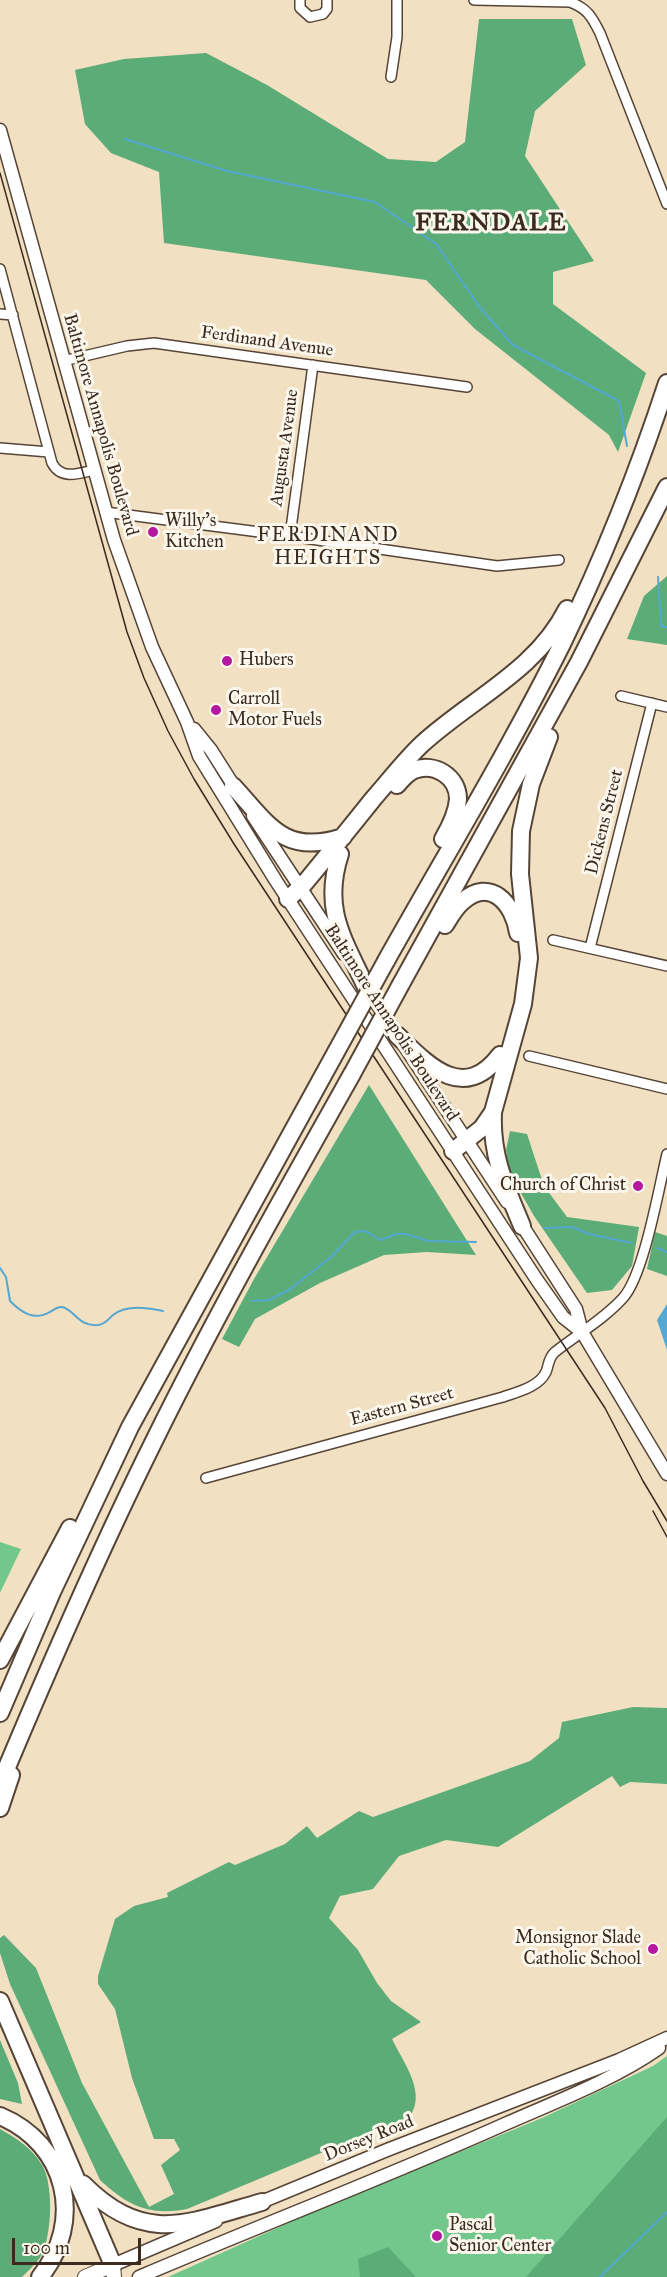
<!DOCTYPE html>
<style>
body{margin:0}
#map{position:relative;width:667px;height:2277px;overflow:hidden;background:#f1e0c2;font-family:"IM FELL Great Primer",serif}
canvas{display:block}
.scale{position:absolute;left:12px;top:2238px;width:129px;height:27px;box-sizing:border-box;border:3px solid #3b2a1e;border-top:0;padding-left:8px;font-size:18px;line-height:21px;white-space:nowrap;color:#3b2a1e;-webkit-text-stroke:4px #fbf7ec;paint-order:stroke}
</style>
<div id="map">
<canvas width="667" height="2277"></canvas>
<div class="scale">100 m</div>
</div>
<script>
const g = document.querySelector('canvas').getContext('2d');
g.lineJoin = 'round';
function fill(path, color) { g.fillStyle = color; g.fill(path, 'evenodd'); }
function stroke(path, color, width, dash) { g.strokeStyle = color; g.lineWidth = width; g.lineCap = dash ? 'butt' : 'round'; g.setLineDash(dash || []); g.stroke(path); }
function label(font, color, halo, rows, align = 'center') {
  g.font = font + ' "IM FELL Great Primer",serif'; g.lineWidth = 6; g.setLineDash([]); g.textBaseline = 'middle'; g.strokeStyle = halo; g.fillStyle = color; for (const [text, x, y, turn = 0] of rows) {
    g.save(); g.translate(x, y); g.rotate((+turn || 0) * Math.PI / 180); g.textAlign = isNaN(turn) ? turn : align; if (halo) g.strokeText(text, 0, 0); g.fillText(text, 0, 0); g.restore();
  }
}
fill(new Path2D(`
 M0,1542L21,1549L0,1593Z
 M667,2056V2258L632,2277H168L306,2215L542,2118L653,2066Z`), '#71c78c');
fill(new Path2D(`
 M479,19H572L586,65L535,111L525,156L594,261L553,272V304L646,373L618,452L609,435L475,329L426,280L164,243L159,172L111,153L85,124L75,70L124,59L206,53L267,85L388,159L436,162L465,142Z
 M667,576V645L627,639L644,596Z
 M369,1085L476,1255L427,1252L384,1255L320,1283L255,1319L239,1347L222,1339L254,1279Z
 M510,1131L527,1134L544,1186L567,1217L639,1227L632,1266L612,1290L587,1293L534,1216L510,1174L506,1150Z
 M655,1232L667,1236V1276L647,1269Z
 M633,1707L667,1708V1784L630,1782L620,1787L612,1776L498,1847L446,1840L399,1856L373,1889L340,1896L329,1918L358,1950L377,1983L391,2001L421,2022L392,2039C404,2064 430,2096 406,2121C397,2130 388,2132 376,2130L187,2209C149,2216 128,2206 100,2180L10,1984L0,1953V1938L4,1935L36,1968L82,2083L149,2207L174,2194L161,2165L180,2150L174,2139H154L132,2078L115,2009L98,1984V1976L115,1919L134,1906L168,1897L167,1893L229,1862L235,1865L285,1844L307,1826L317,1838L359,1811L373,1817L530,1761L559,1738L562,1722Z
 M0,2040L18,2083L22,2104L0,2099Z
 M667,2117V2277H526Z
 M0,2129C16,2138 32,2148 42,2165C54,2185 52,2236 41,2256C36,2264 28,2271 22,2277H0Z
 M388,2247L416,2277H360L358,2259Z`), '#5cac78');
fill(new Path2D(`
 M667,1304V1350L657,1320Z`), '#54a7d0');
stroke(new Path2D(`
 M125,139L227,171L375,202L436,244L481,309L513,345L619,401L627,446
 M658,577L661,626L667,627
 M544,1228L572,1227L589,1234L632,1243
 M657,1248L667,1252
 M0,1268L6,1277L10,1301C22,1313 34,1321 50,1312C54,1310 57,1306 62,1307C74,1309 78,1327 98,1325C106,1324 108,1319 113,1315C127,1304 148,1308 163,1311
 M252,1301L269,1300L289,1290L331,1257L355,1232L365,1231L381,1240L396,1234H406L428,1241L476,1242
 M600,2277L667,2212`), '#54a7d0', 2);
const street = new Path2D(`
 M300,0V8L310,17L323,14L327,9V0
 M474,0L570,2C587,8 592,17 600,33L667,204
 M391,77L397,37V0
 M0,269L52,463C61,480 78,474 93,470
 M0,314L13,315
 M63,361L127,346L154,343L467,387
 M0,448L49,452
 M105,512L290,536L497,566L559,560
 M290,536L313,365
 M621,696L667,707
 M553,940L667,966
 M590,948L652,703
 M529,1056L667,1089
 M206,1478L503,1397C517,1392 539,1387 546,1372C549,1365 548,1358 555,1352C578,1334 604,1319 623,1298C644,1275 659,1187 667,1154`);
const secondary = new Path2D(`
 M0,130L114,540L152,647L187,722L199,756L276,881L537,1280L563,1317L582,1332
 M194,729L211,750L237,791
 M253,816L344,954
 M365,986L507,1202
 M518,1219L576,1309L582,1332L667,1474
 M254,2205L387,2150L619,2060L667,2038
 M113,2265L216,2221
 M139,2277C261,2225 384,2178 505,2124C555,2102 615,2079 659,2048`);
const primary = new Path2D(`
 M85,2277L113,2265L114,2277`);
const highway = new Path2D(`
 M397,785C402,779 407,773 414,770C435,762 458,777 458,799C457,813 450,827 443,839
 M233,786C269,825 284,856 343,837
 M340,854C322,909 343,938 366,987
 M288,899L304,884C327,856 350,828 373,799C389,781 404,761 422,744C471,699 536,671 567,609
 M445,925C450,917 455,908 462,902C490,876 514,904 518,933
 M386,961C445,856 508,752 562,644C603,559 638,472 667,383
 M401,984L579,662L667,487
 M397,1035C427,1064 463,1104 500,1055
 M493,1113C491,1157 506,1187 522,1226
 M453,1151L482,1128L493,1112L523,1004L529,958L520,874L521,831L531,784L549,737
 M0,1660L70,1528
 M0,1713L52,1592L130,1427L336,1052
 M0,1784C48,1669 98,1554 154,1441C215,1317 284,1195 352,1074
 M0,1808L11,1775
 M0,2001L113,2265
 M0,2116C67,2144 85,2221 40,2277
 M83,2184C145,2246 188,2223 262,2202`);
stroke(street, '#564537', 12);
stroke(secondary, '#564537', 15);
stroke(primary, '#564537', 16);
stroke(highway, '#564537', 20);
stroke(street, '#fff', 9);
stroke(secondary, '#fff', 12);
stroke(primary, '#fff', 14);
stroke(highway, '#fff', 16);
stroke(new Path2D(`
 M0,173L127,632L144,678L168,731L194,779L234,844L605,1408L643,1481L667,1521
 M653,1511L667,1537`), '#3b2a1e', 1.5);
const highwayBridge = new Path2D(`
 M336,1052L386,961
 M352,1074L401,984`);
stroke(highwayBridge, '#564537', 20, []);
stroke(highwayBridge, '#fff', 16);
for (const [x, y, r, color] of [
 [153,532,6,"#b5179e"],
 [227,661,6,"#b5179e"],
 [216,710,6,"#b5179e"],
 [638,1186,6,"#b5179e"],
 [653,1949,6,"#b5179e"],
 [437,2236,6,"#b5179e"]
]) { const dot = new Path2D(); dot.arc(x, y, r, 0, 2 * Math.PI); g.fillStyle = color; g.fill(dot); stroke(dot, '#fbf7ec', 2); }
label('18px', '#3b2a1e', '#fbf7ec', [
 ["Ferdinand Avenue",267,342,8],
 ["Baltimore Annapolis Boulevard",100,425,74],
 ["Augusta Avenue",285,448,-82],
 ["Dickens Street",605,822,-76],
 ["Baltimore Annapolis Boulevard",391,1023,57],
 ["Eastern Street",402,1407,-15],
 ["Dorsey Road",369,2139,-22]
]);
label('18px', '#3b2a1e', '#fbf7ec', [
 ["Willy's",165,522],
 ["Kitchen",165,543],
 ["Hubers",239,661],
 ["Carroll",228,700],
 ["Motor Fuels",228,721],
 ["Church of Christ",626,1186,"right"],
 ["Monsignor Slade",641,1939,"right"],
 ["Catholic School",641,1960,"right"],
 ["Pascal",449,2226],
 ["Senior Center",449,2247]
], 'left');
g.letterSpacing = '1.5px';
label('20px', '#3b2a1e', '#fbf7ec', [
 ["FERDINAND",328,536],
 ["HEIGHTS",328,559]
]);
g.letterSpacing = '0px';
g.letterSpacing = '1.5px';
label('bold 24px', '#3b2a1e', '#fbf7ec', [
 ["FERNDALE",491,224]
]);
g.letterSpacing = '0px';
</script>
